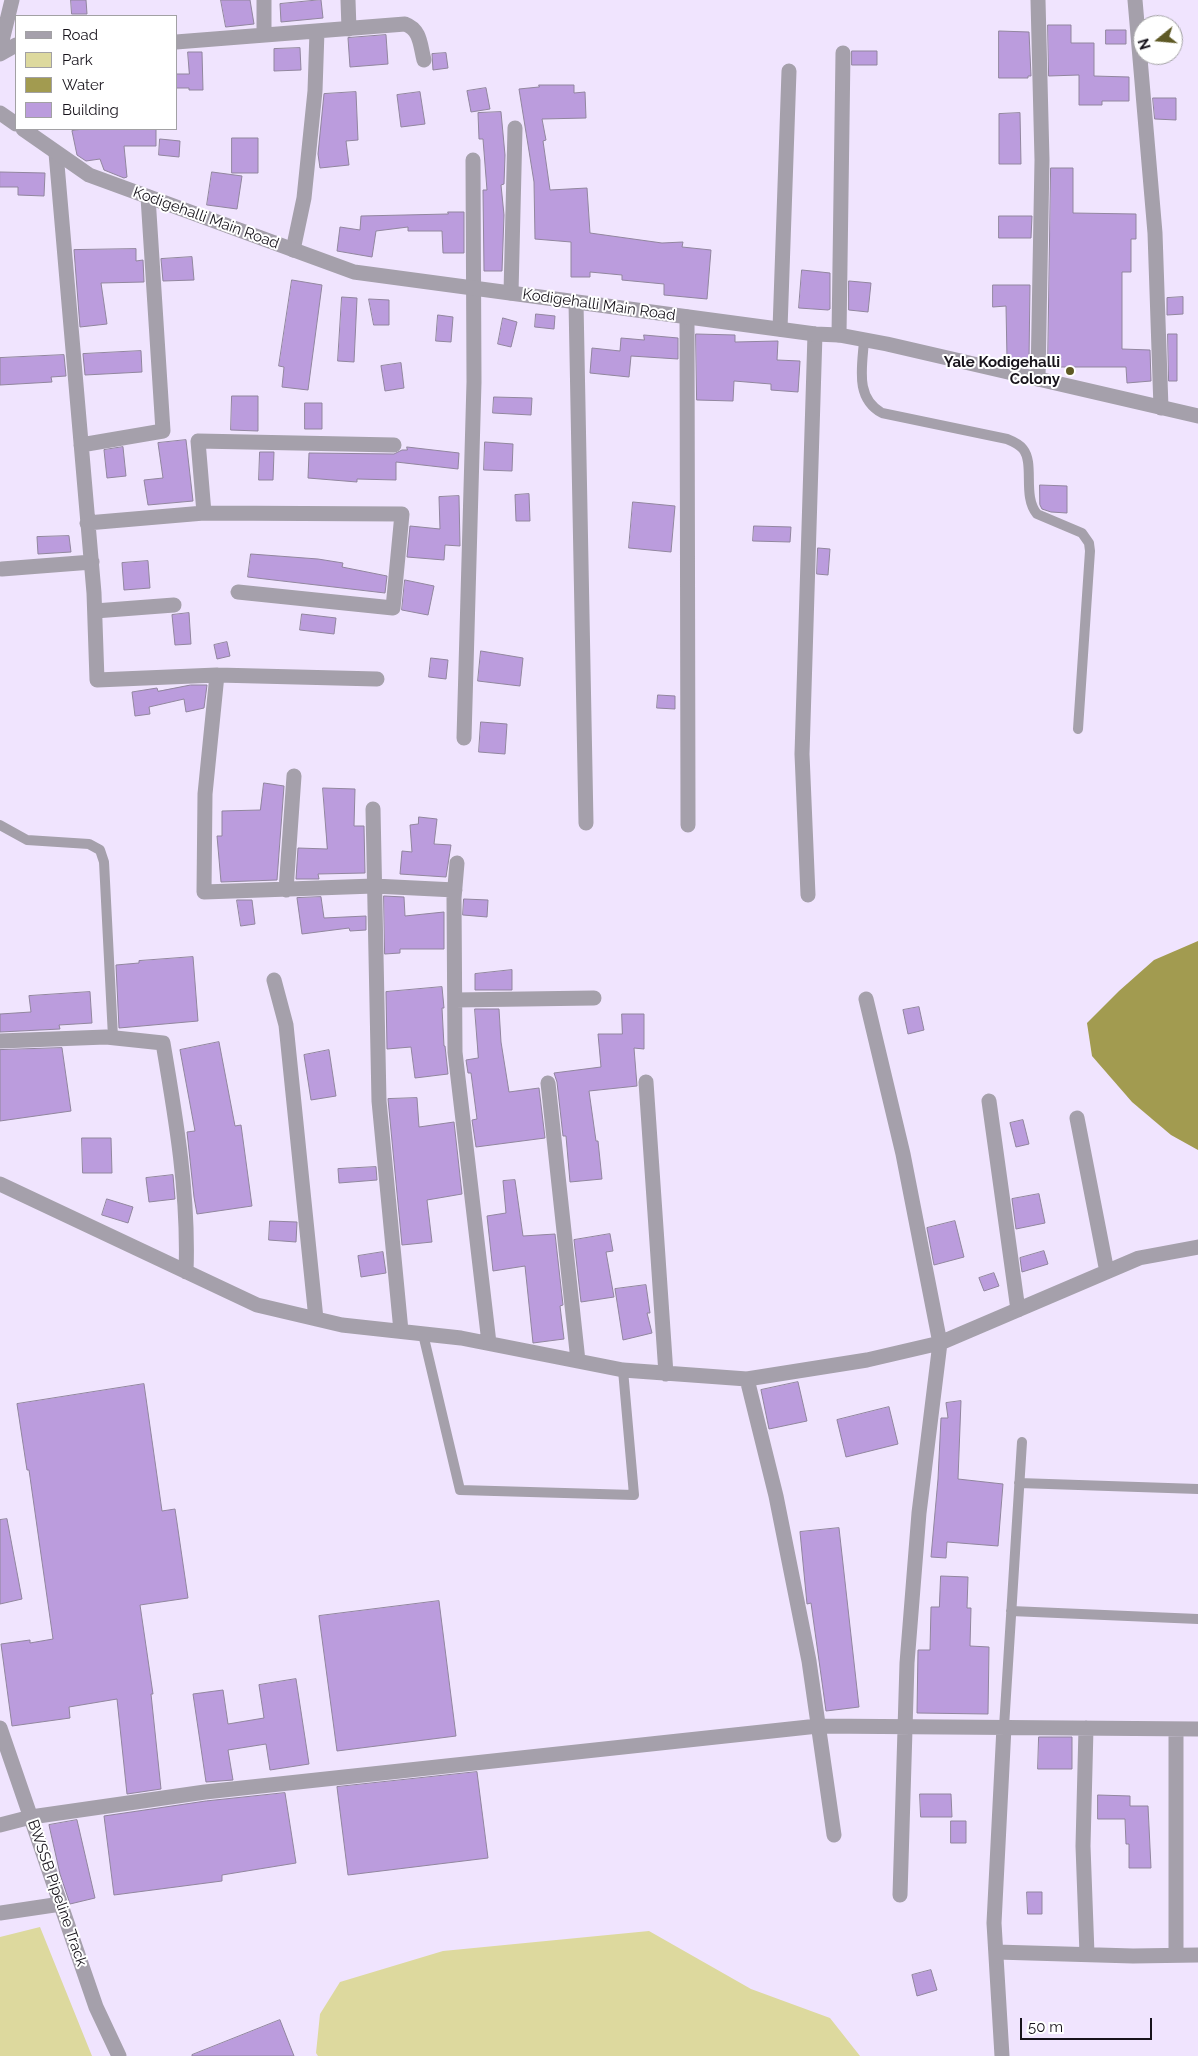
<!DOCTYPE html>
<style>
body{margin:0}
#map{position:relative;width:1198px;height:2056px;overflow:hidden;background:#f0e4fe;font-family:Raleway,sans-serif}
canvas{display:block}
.legend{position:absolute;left:15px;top:15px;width:162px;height:115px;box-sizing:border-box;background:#fff;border:1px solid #a2a1a4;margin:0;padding:6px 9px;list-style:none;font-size:15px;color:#17131b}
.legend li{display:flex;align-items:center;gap:10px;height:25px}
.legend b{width:25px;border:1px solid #a2a1a4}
.north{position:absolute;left:1133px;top:15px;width:50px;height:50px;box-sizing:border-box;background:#fff;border:1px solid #a2a1a4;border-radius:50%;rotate:253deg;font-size:14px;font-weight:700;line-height:20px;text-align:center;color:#17131b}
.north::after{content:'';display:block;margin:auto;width:18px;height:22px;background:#5e5925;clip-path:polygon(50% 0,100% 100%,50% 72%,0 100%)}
.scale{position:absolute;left:1020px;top:2018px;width:132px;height:22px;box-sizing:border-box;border:2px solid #17131b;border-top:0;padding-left:6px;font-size:15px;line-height:18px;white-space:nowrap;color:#17131b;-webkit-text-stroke:4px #fff;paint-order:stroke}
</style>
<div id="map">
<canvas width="1198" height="2056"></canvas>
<ul class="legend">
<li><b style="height:6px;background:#a5a0ab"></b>Road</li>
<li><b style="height:14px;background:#ddd99e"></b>Park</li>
<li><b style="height:14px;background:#a29b50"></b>Water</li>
<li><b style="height:14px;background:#bb9cdd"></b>Building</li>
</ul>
<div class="north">N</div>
<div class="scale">50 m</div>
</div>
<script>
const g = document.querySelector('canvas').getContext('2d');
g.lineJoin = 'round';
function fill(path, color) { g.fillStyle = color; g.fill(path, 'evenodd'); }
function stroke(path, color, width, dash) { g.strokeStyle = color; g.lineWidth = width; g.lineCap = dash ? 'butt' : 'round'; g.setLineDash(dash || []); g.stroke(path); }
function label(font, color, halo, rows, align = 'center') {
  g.font = font + ' Raleway,sans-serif'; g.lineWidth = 4; g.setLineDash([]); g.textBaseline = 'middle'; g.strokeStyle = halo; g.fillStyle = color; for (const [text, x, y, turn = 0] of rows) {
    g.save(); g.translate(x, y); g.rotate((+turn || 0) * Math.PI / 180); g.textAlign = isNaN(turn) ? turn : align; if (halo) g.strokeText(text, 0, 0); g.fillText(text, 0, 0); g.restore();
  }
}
fill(new Path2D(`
 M40,1927L92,2056H0V1937Z
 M649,1931L751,1989L830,2018L860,2056H318L316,2053L320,2014L340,1982L443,1951Z`), '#ddd99e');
fill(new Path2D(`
 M1198,941V1150L1171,1135L1132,1102L1092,1056L1087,1023L1119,991L1154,960Z`), '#a29b50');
const building = new Path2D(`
 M71,0H86L87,14H72Z
 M221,0H250L254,24L226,27Z
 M321,0L323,18L281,22L280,4Z
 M1048,25H1071V43H1094V76L1129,77V101H1102V105H1079V75L1049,76Z
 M1106,30H1126V44H1106Z
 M999,31L1029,32L1031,76H1028V78H999Z
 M386,35L388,64L350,67L348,38Z
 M300,48L301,70L274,71V49Z
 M852,51H877V65H852Z
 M188,52H202L203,90H189V88H176V74H189Z
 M446,53L448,68L433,70L432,54Z
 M539,85H574V93L585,92L586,118L542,119L546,140L543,141L550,190L587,188L590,233L662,243L683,242L682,247L711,250L707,299L664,295V284L622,280V275L590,272V277H571V242L535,239L534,182L519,89L539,87Z
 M486,88L490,109L471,112L467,91Z
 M356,92L358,140L346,141L349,165L320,168L318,154L324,94Z
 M420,92L425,124L401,127L397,95Z
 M1153,98H1176V120L1155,119Z
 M501,112L505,155L504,184L501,185L504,215L502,271H484L483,190H487L483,139H479L478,113Z
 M1020,113L1021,164H999V114Z
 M83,129H156V146H124L127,177L124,178L104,170L100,159L86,161L77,155L72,131Z
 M232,138H258V173H232Z
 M160,139L180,141L179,157L159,155Z
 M1051,168H1073V213L1136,214V239H1131V272H1122V349L1150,350L1151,381L1127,383L1126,367H1048Z
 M0,172L45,173L44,196L18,195V187H0Z
 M212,172L242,176L237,209L207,205Z
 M448,212H464V253H443L442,231H408V227L376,231L372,257L337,251L340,227L360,230L361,216L448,214Z
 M999,216H1032L1031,238H999Z
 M136,249V261L143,260L144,282L101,283L107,324L80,327L74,250Z
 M192,257L194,280L163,281L161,259Z
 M802,270L830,273V309L828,310L799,308Z
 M292,280L322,285L308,390L282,387L284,367L279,366Z
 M849,281L871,283L868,312L849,310Z
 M993,285H1030L1029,359H1007L1006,306L993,307Z
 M342,297L357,298L354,362L338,361Z
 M1183,297V314L1167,315V298Z
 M369,299L389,300V325H374Z
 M536,314L555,316L554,329L535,327Z
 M438,315L453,317L451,342L436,341Z
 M503,318L517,322L511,347L498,344Z
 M696,334L735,335V342L778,341L777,360L800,361L798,392L771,390V384L734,381L733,401L697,400Z
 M1168,334H1177V381H1169Z
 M644,335L678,338V359L631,356L629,377L590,373L592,348L620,351L621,338L644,340Z
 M141,351L142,372L85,375L83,354Z
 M64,355L66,376L51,377L52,382L0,385V358Z
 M401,363L404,388L385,391L381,366Z
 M232,396H258V431L231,430Z
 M494,397L532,398L531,415L493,413Z
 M305,403H322V429H305Z
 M186,440L193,501L148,505L144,480L163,478L158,443Z
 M485,442L513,444L512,471L484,470Z
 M123,447L126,476L107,478L104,450Z
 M407,447L459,453L458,469L396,462V480L357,479V482L308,478L309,453L394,454L402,450H407Z
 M260,452H274L273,480H259Z
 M1040,485L1067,486V513L1051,512L1042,509L1040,505Z
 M529,494L530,521H516L515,495Z
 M459,496L460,546L445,545L444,560L407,557L410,526L440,529L439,497Z
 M633,502L675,506L671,552L629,548Z
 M754,526L791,527L790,542L753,541Z
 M69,536L71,552L38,554L37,537Z
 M818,548L830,549L828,575L817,574Z
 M251,554L318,559L343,563L342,567L387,576L385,593L248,577Z
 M148,561L150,588L124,590L122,563Z
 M405,580L434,586L428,615L402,610Z
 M189,613L191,644L175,645L172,615Z
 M302,614L336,618L334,634L300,630Z
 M227,642L230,656L217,659L214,645Z
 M481,651L523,658L520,686L478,681Z
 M431,658L448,660L446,679L429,677Z
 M191,685H207L204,708L186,712L184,699L149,707L150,714L135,716L132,692L157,688L158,691Z
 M658,695L675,696V709L657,708Z
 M481,722L507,724L505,754L479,752Z
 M264,783L284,786L277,880L221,882L217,836H222V811L260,810Z
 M323,788L355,789L354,826H364L365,873L318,874L319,879H296L298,848L327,849Z
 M419,817L437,819L434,844L451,845L446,877L400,874L402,851L412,852L410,825L418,824Z
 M384,896L404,897L405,916L444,912V949H400V953L385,954Z
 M321,897L324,918L366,916V930L350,931L349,928L302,934L297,898Z
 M464,899L488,900L487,917L463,915Z
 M237,900H252L255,924L241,926Z
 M193,957L198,1021L119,1028L116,965L139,963V961Z
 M512,970V990H475V974Z
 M442,987L444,1008H442L444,1046H445L448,1074L415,1078L411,1047L387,1049L386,992Z
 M90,992L92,1023L59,1025L60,1029L0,1032V1014L31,1012L29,996Z
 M919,1007L924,1030L908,1034L903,1010Z
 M475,1009H499L501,1042L509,1092L539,1088L545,1138L476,1147L472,1120L477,1119L471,1073H468L466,1060L478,1058Z
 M622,1014H644V1049L634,1048L637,1086L589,1091L596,1141H598L602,1179L570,1182L566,1136H563L557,1082L554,1073L601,1067L598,1034H622Z
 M219,1042L235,1126L241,1125L252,1206L197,1214L194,1197L187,1132L195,1131L180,1050Z
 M62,1048L71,1111L0,1121V1050Z
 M329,1050L336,1096L311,1100L304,1055Z
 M417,1098L419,1127L454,1122L462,1194L427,1200L432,1242L402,1245L388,1099Z
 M1023,1120L1029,1144L1016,1147L1010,1123Z
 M82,1138H111L112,1173H83Z
 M376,1167L377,1180L339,1183L338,1169Z
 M173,1175L175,1199L149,1202L146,1178Z
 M515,1180L523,1236L555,1234L563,1305L560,1306L564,1339L533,1343L525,1266L493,1271L487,1216L506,1213L503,1181Z
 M1039,1194L1045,1223L1016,1229L1012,1199Z
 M107,1199L133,1207L128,1223L102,1215Z
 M270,1221L297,1222L296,1242L269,1240Z
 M955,1221L964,1257L934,1265L927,1228Z
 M610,1234L613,1251L606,1252L614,1297L581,1302L574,1240Z
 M1044,1251L1048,1264L1022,1272L1020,1258Z
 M383,1252L386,1273L361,1277L358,1256Z
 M994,1273L999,1286L984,1291L979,1278Z
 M646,1285L650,1313H647L652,1333L623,1340L615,1289Z
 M798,1382L807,1421L769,1429L761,1390Z
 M144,1384L162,1511L175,1509L188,1598L140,1605L153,1694H151L161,1789L127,1794L117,1699L69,1707L70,1718L12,1726L1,1644L30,1640V1643L53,1639L29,1470H27L17,1404Z
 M961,1401L958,1479L1003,1484L998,1546L947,1542L946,1558L931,1557L938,1479L941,1418H948L946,1403Z
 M889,1407L898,1444L846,1457L837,1420Z
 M7,1519L22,1599L0,1604V1520Z
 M839,1528L859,1707L826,1711L811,1603L807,1604L800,1532Z
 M941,1576L968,1577L967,1608H971L970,1646L989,1647L988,1714L917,1713L918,1650H930L931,1607H939Z
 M439,1601L456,1736L337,1751L319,1616Z
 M296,1679L309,1764L270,1770L266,1744L228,1750L233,1780L206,1782L193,1694L223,1690L228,1724L264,1718L259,1685Z
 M1039,1737H1072V1769H1038Z
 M477,1772L488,1858L348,1875L337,1787Z
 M285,1793L296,1863L222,1875V1881L114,1895L104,1816L206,1801Z
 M920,1794H951L952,1817H921Z
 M1098,1795L1130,1796V1806H1148L1151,1868H1129V1844H1126L1125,1819H1098Z
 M77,1820L95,1898L70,1904L60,1874L49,1825Z
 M951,1821H966V1843H951Z
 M1027,1892H1042V1914H1028Z
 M931,1970L937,1990L917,1996L912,1975Z
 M280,2020L294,2056H192V2055Z`);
fill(building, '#bb9cdd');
stroke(building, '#91869e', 1);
stroke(new Path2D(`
 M864,341C862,368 855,398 882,413L1007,439C1012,441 1019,444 1023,449C1035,464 1022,496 1037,514L1082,533L1089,543L1090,551L1078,729
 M0,825L27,840L89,844L100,850L104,862L113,1037
 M423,1334L460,1490L634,1495L623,1370
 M1019,1483L1198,1489
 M1011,1611L1198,1619
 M1004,1727L1022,1442`), '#a5a0ab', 10);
stroke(new Path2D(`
 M264,0V35
 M348,0L349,29
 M1038,0L1042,160L1038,379
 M1135,0L1155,233L1161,408
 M176,42L405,24C421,30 420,45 424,60
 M0,49L12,0
 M0,54L16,45
 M56,153L94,593L97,680L217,675L377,679
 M293,250L304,198L315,91L317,31
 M511,293L515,128
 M576,302L586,823
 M687,317L688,825
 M780,329L789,71
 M839,335L843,53
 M81,445L163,431L148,197
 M204,513L402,514L393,608L238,592
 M87,523L204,513L198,441L394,445
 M2,569L92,562
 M95,611L174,605
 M217,675L205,794L204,892L374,886L455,890
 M464,738L474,382L473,160
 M373,809L379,1101L401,1331
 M457,863L454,898L455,1052L489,1343
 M286,890L294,776
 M808,895L802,754L815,334
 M274,980L286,1025L316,1319
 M866,999L903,1154L940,1343L919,1513L907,1663L900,1895
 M455,1000L594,998
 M0,1041L106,1037L163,1043C176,1119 189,1195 186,1272
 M646,1082L666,1374
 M548,1083L578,1361
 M989,1101L1018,1310
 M1077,1118L1107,1272
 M0,1184L257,1305L342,1325L461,1338L623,1370L747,1379L867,1360L940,1343L1139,1258L1198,1247
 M747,1379L776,1496L809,1661L834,1835
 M0,1728L96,2007L119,2056
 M1086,1728L1083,1846L1087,1954
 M1176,1729V1955
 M0,1825L31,1817L205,1792L818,1726L1198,1729
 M0,1913L61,1904
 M996,1952L1133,1956L1198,1955
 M1002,2056L994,1923L1004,1727`), '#a5a0ab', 15);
stroke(new Path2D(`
 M0,113L16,124
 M23,129L89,175L354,272L815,334L839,335L887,344L1198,416`), '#a5a0ab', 15);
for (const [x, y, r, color] of [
 [1070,371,5,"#5e5925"]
]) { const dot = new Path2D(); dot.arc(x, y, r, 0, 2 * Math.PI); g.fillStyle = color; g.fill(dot); stroke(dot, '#fff', 2); }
label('15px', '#17131b', '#fff', [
 ["Kodigehalli Main Road",206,218,20],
 ["Kodigehalli Main Road",599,305,8],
 ["BWSSB Pipeline Track",57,1893,71]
]);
label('bold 15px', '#17131b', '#fff', [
 ["Yale Kodigehalli",1060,362],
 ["Colony",1060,379]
], 'right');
</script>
